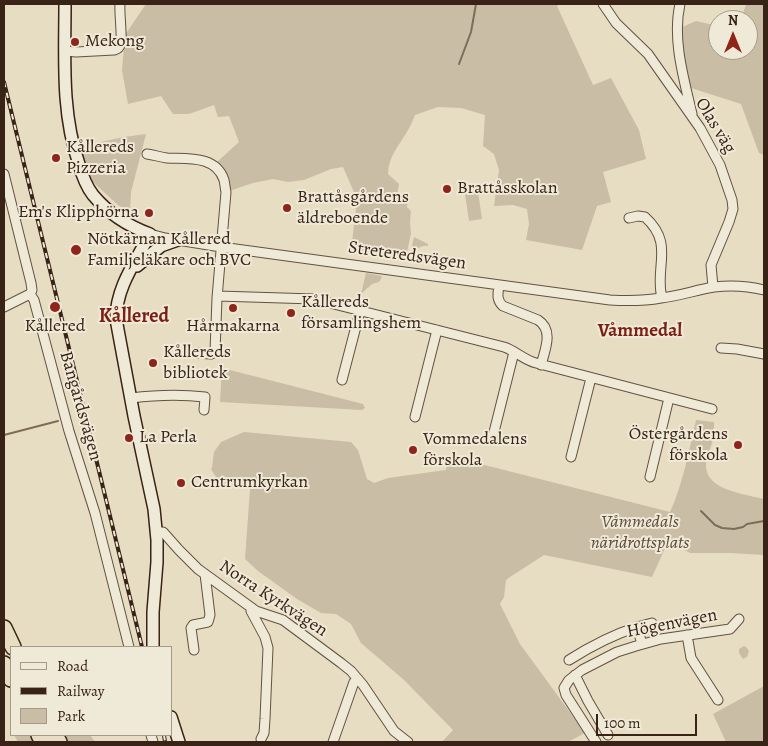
<!DOCTYPE html>
<meta charset="utf-8">
<style>
body{margin:0}
#map{position:relative;width:768px;height:746px;overflow:hidden;background:#e7ddc2;font-family:Alegreya,serif}
canvas{display:block}
.frame{position:absolute;inset:0;border:5px solid #392216;pointer-events:none}
.legend{position:absolute;left:10px;top:646px;width:162px;height:90px;box-sizing:border-box;background:#efe9d7;border:1px solid #a6998a;margin:0;padding:6px 9px;list-style:none;font-size:15px;color:#392216}
.legend li{display:flex;align-items:center;gap:10px;height:25px}
.legend b{width:25px;border:1px solid #a6998a}
.north{position:absolute;left:708px;top:10px;width:50px;height:50px;box-sizing:border-box;background:#efe9d7;border:1px solid #a6998a;border-radius:50%;rotate:0deg;font-size:14px;font-weight:700;line-height:20px;text-align:center;color:#392216}
.north::after{content:'';display:block;margin:auto;width:18px;height:22px;background:#8f2418;clip-path:polygon(50% 0,100% 100%,50% 72%,0 100%)}
.scale{position:absolute;left:596px;top:714px;width:101px;height:22px;box-sizing:border-box;border:2px solid #392216;border-top:0;padding-left:6px;font-size:15px;line-height:18px;white-space:nowrap;color:#392216;-webkit-text-stroke:4px #efe9d7;paint-order:stroke}
</style>
<div id="map">
<canvas width="768" height="746"></canvas>
<div class="frame"></div>
<ul class="legend">
<li><b style="height:6px;background:#efe9d7"></b>Road</li>
<li><b style="height:6px;background:#392216"></b>Railway</li>
<li><b style="height:14px;background:#c9bda5"></b>Park</li>
</ul>
<div class="north">N</div>
<div class="scale">100 m</div>
</div>
<script>
const g = document.querySelector('canvas').getContext('2d');
g.lineJoin = 'round';
function fill(path, color) { g.fillStyle = color; g.fill(path, 'evenodd'); }
function stroke(path, color, width, dash) { g.strokeStyle = color; g.lineWidth = width; g.lineCap = dash ? 'butt' : 'round'; g.setLineDash(dash || []); g.stroke(path); }
function label(font, color, halo, rows, align = 'center') {
  g.font = font + ' Alegreya,serif'; g.lineWidth = 4; g.setLineDash([]); g.textBaseline = 'middle'; g.strokeStyle = halo; g.fillStyle = color; for (const [text, x, y, turn = 0] of rows) {
    g.save(); g.translate(x, y); g.rotate((+turn || 0) * Math.PI / 180); g.textAlign = isNaN(turn) ? turn : align; if (halo) g.strokeText(text, 0, 0); g.fillText(text, 0, 0); g.restore();
  }
}
fill(new Path2D(`
 M146,4H560L557,6L593,85L611,78L639,130L646,159L603,172L611,202L597,206L582,250L526,240L529,224L527,209L513,205L494,206L499,170L494,154L483,146L485,115L461,108L438,107L415,115C413,120 411,125 408,130C399,146 389,155 388,174L399,184L397,195L408,199L407,207L411,211L410,222L411,233L406,257L351,251L357,199L343,167L331,169L304,180L288,182L273,179L253,183L229,191L221,168L217,162L239,142L229,116L218,117L214,105L189,114H173L161,96L128,104L122,70L125,35Z
 M746,4H764V155L759,153L741,104L688,87L680,28L696,21L718,26V50H748V20H741Z
 M146,134L131,192L130,213L118,205L92,181L86,169L78,147L124,137Z
 M478,192L482,219L469,221L465,194Z
 M414,237L428,244V246C420,245 417,249 412,254H410Z
 M366,273L382,276L381,279L379,282L372,284L361,294Z
 M222,368L363,404L365,408L362,410L220,402Z
 M696,420L714,422C714,427 714,432 713,438C712,446 707,455 706,464C704,490 745,494 764,499V555L730,553H690L677,546L667,544L652,577L544,555L510,577L506,580L504,597L500,604L520,644L585,733L568,742H442L453,730L404,680L361,643L351,624L336,614L321,613L297,599L258,571L245,559L250,489L221,485L211,469L212,468L214,452L221,442L244,432L351,442L358,450L367,479L374,483L388,478L446,470L449,456L670,512C683,483 689,451 696,420Z
 M744,646L747,648L749,651L747,657L743,659L739,653V649Z
 M764,686V742H726L713,714Z
 M14,735H30L34,742H18Z
 M65,735H90L95,742H69Z`), '#c9bda5');
stroke(new Path2D(`
 M459,64L471,32L476,4
 M4,435L58,421
 M701,511L715,525L722,528L734,529L743,527L747,524L764,521`), '#7e6c5a', 2);
const street = new Path2D(`
 M603,4L616,23L648,54L700,128L720,165L732,200L733,209L729,222L711,265L713,287
 M680,4C672,40 684,79 692,114
 M65,51L76,52L114,50C117,49 119,49 120,45C123,41 119,12 120,4
 M147,154C154,155 160,157 167,158C187,159 216,155 224,180C225,184 225,188 226,192L217,298L215,352L211,354L196,353
 M4,174L31,283L32,290L30,294L34,300L69,431L95,513L129,647
 M629,218L638,216L645,217C675,244 654,267 662,298
 M150,234L165,238L221,247L610,300C627,301 644,301 661,298C679,296 696,290 714,287C731,285 748,286 764,290
 M499,285C498,293 496,300 503,306L538,320C554,330 545,350 541,365
 M218,296L314,299L504,347C516,351 524,360 536,363L712,409
 M4,307L30,294
 M721,348L737,349L764,354
 M342,380L360,311
 M131,398C155,395 180,394 205,397L204,410
 M415,417L437,330
 M493,436L514,352
 M571,457L591,378
 M650,477L669,398
 M156,532H163L179,550L198,569L256,611L283,620L341,663L351,671L363,685L394,731L408,742
 M252,608L251,611L265,637L268,648L265,719L264,733L261,739
 M687,635L691,658L718,700
 M642,644L637,627L652,623
 M194,650L191,628L193,625L208,622L210,615L205,574
 M569,660C591,646 612,635 637,627
 M575,675L588,701L608,735
 M151,735L153,742
 M333,742L354,682L358,679
 M596,742L566,695L564,688L569,680L582,670L617,652L636,646L661,639L730,629L739,619`);
const secondary = new Path2D(`
 M65,4C65,57 61,113 79,164C82,175 86,186 93,195C108,213 128,226 150,234C136,261 116,287 116,319L134,416L154,509L157,540V562L153,612V647
 M137,266L161,246L178,240
 M171,717L179,742`);
const highway = new Path2D(`
 M4,628L13,647
 M4,664L11,679
 M39,735L43,742
 M55,735L59,742`);
stroke(street, '#645141', 11);
stroke(secondary, '#392216', 14);
stroke(highway, '#392216', 18);
stroke(street, '#efe9d7', 9);
stroke(secondary, '#efe9d7', 11);
stroke(highway, '#e7ddc2', 15);
const rail = new Path2D(`
 M4,82L142,647
 M164,735L165,742`);
stroke(rail, '#392216', 4);
stroke(rail, '#efe9d7', 2, [5.5]);
for (const [x, y, r, color] of [
 [75,42,5,"#8f2418"],
 [56,158,5,"#8f2418"],
 [447,189,5,"#8f2418"],
 [287,208,5,"#8f2418"],
 [149,213,5,"#8f2418"],
 [76,250,6,"#8f2418"],
 [55,307,6,"#8f2418"],
 [233,308,5,"#8f2418"],
 [291,313,5,"#8f2418"],
 [153,363,5,"#8f2418"],
 [129,438,5,"#8f2418"],
 [738,445,5,"#8f2418"],
 [413,450,5,"#8f2418"],
 [181,483,5,"#8f2418"]
]) { const dot = new Path2D(); dot.arc(x, y, r, 0, 2 * Math.PI); g.fillStyle = color; g.fill(dot); stroke(dot, '#efe9d7', 2); }
label('18px', '#392216', '#efe9d7', [
 ["Mekong",85,42],
 ["Kållereds",66,148],
 ["Pizzeria",66,169],
 ["Brattåsskolan",457,189],
 ["Brattåsgårdens",297,198],
 ["äldreboende",297,219],
 ["Em's Klipphörna",139,213,"right"],
 ["Nötkärnan Kållered",87,240],
 ["Familjeläkare och BVC",87,261],
 ["Kållereds",301,303],
 ["församlingshem",301,324],
 ["Kållered",55,327,"center"],
 ["Hårmakarna",233,327,"center"],
 ["Kållereds",163,353],
 ["bibliotek",163,374],
 ["Östergårdens",728,435,"right"],
 ["förskola",728,456,"right"],
 ["La Perla",139,438],
 ["Vommedalens",423,440],
 ["förskola",423,461],
 ["Centrumkyrkan",191,483]
], 'left');
label('18px', '#392216', '#efe9d7', [
 ["Olas väg",715,126,59],
 ["Streteredsvägen",407,256,8],
 ["Bangårdsvägen",80,406,74],
 ["Norra Kyrkvägen",273,599,33],
 ["Högenvägen",672,624,-11]
]);
label('italic 18px', '#5d493a', '#efe9d7', [
 ["Våmmedals",640,523],
 ["näridrottsplats",640,544]
]);
label('bold 19px', '#7a1f14', '#efe9d7', [
 ["Våmmedal",640,331]
]);
label('bold 20px', '#7a1f14', '#efe9d7', [
 ["Kållered",134,317]
]);
</script>
